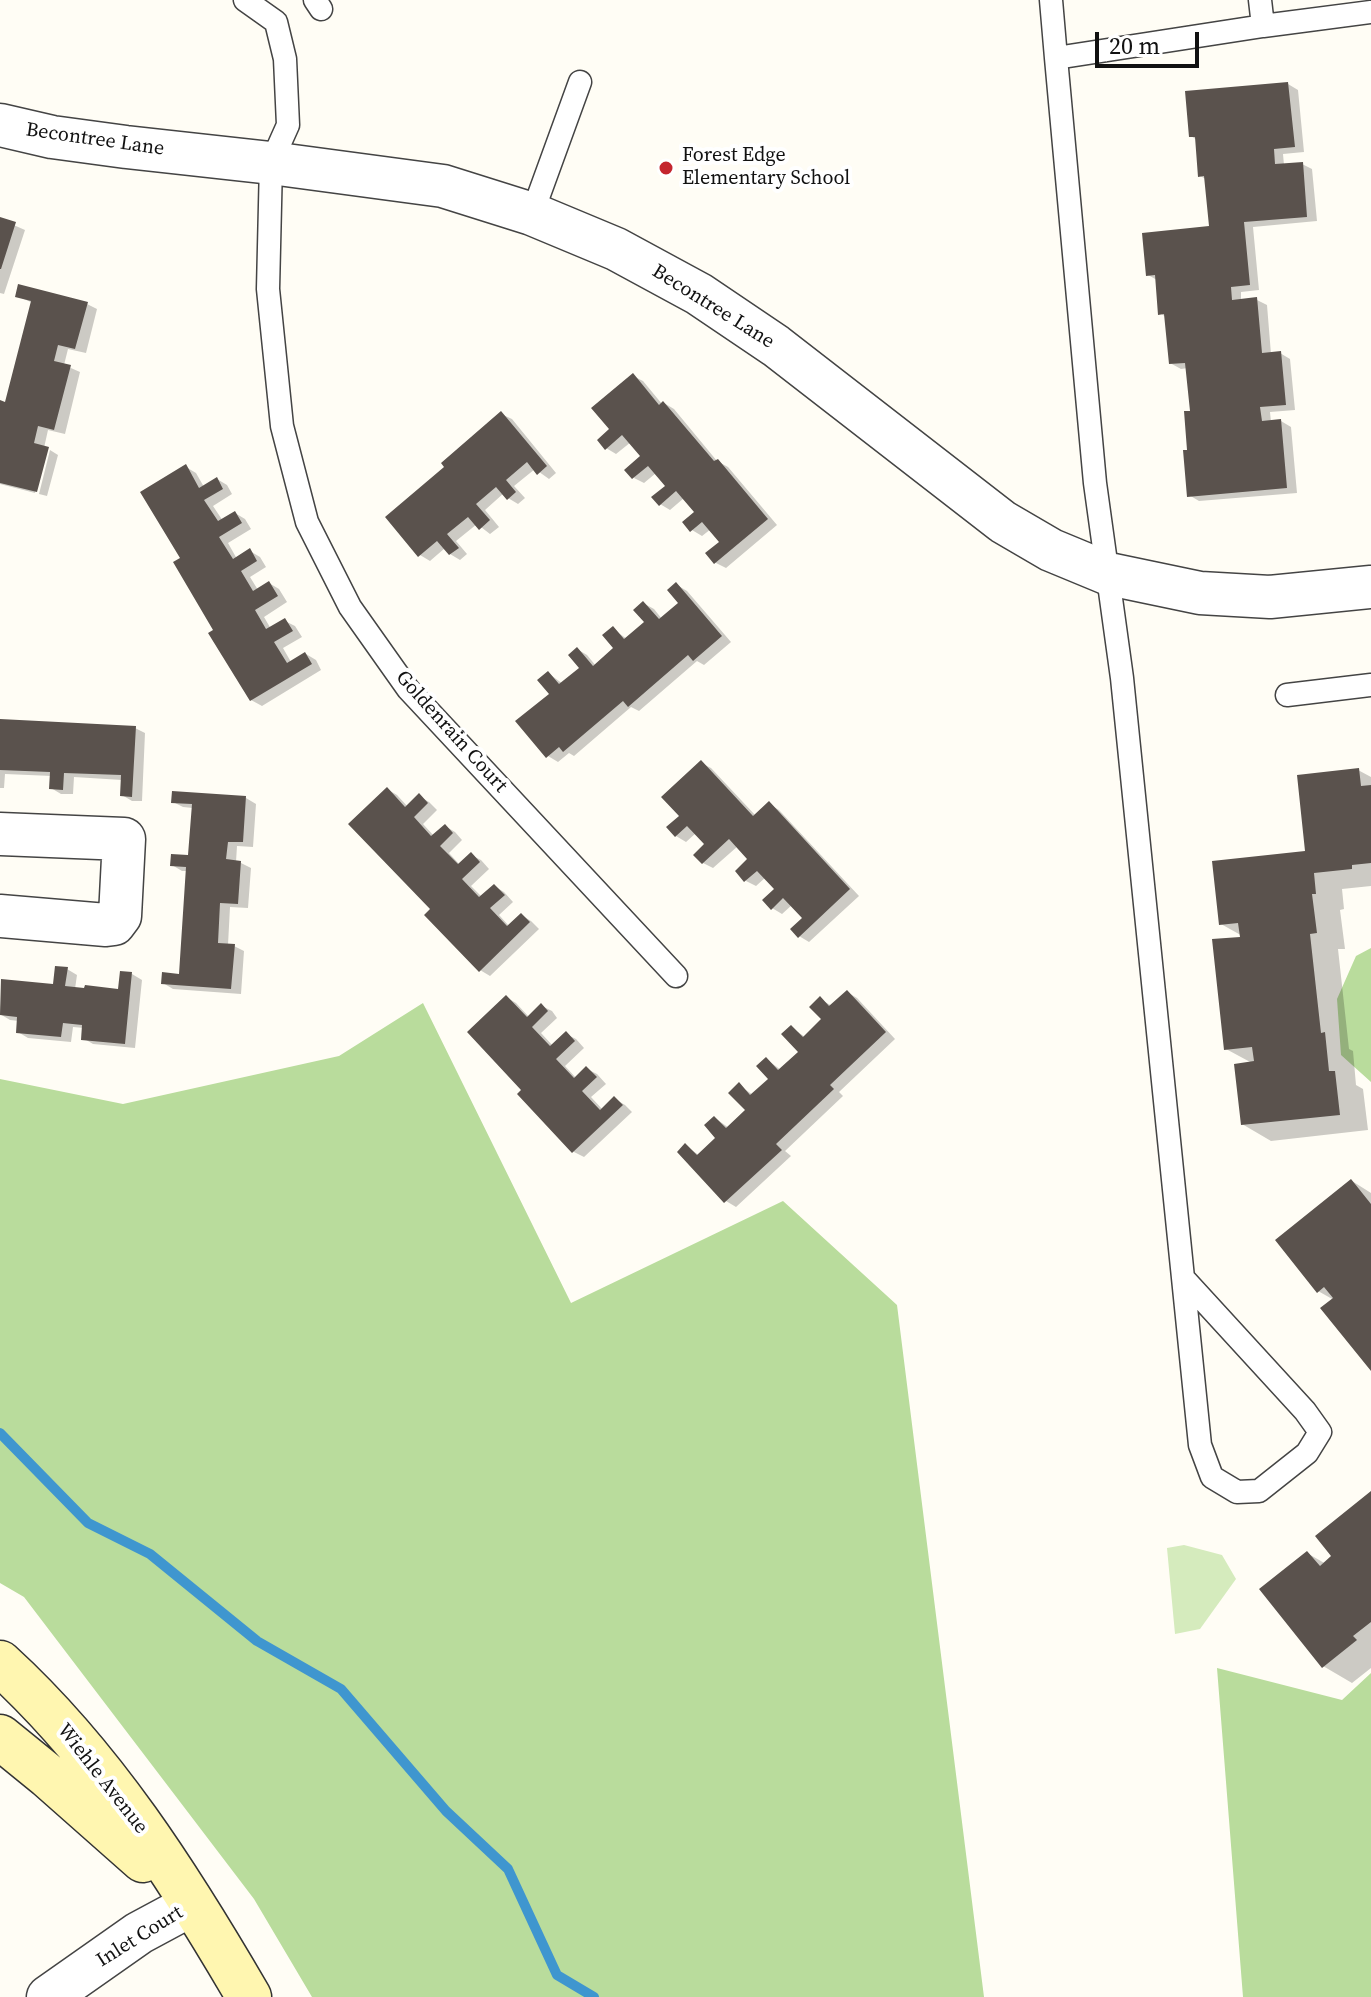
<!DOCTYPE html>
<style>
body{margin:0}
#map{position:relative;width:1371px;height:1997px;overflow:hidden;background:#fffdf5;font-family:"Source Serif 4",serif}
canvas{display:block}
.scale{position:absolute;left:1095px;top:32px;width:104px;height:36px;box-sizing:border-box;border:4px solid #111;border-top:0;padding-left:10px;font-size:24px;line-height:28px;white-space:nowrap;color:#111;-webkit-text-stroke:6px #fff;paint-order:stroke}
</style>
<div id="map">
<canvas width="1371" height="1997"></canvas>
<div class="scale">20 m</div>
</div>
<script>
const g = document.querySelector('canvas').getContext('2d');
g.lineJoin = 'round';
function fill(path, color) { g.fillStyle = color; g.fill(path, 'evenodd'); }
function stroke(path, color, width, dash) { g.strokeStyle = color; g.lineWidth = width; g.lineCap = dash ? 'butt' : 'round'; g.setLineDash(dash || []); g.stroke(path); }
function label(font, color, halo, rows, align = 'center') {
  g.font = font + ' "Source Serif 4",serif'; g.lineWidth = 8; g.setLineDash([]); g.textBaseline = 'middle'; g.strokeStyle = halo; g.fillStyle = color; for (const [text, x, y, turn = 0] of rows) {
    g.save(); g.translate(x, y); g.rotate((+turn || 0) * Math.PI / 180); g.textAlign = isNaN(turn) ? turn : align; if (halo) g.strokeText(text, 0, 0); g.fillText(text, 0, 0); g.restore();
  }
}
fill(new Path2D(`
 M1184,1545L1222,1555L1236,1579L1200,1629L1175,1634L1167,1548Z`), '#d5ebbd');
fill(new Path2D(`
 M1371,948V1082L1341,1055L1337,999L1356,956Z
 M423,1003L571,1303L783,1201L897,1305L984,1997H312L254,1899L24,1597L0,1583V1079L123,1104L339,1056Z
 M1217,1668L1342,1700L1371,1673V1997H1243Z`), '#b9dc9c');
fill(new Path2D(`
 M1288,84L1298,90L1304,152L1283,154L1284,165L1302,164L1312,169L1317,221L1253,227L1259,290L1241,292V301L1257,300L1267,305L1271,354L1280,353L1290,359L1295,410L1270,412L1271,422L1281,421L1291,427L1297,493L1199,501L1189,495L1192,413L1188,368L1181,369L1170,363L1166,317L1160,313L1157,280L1148,275L1211,228L1206,179L1200,176L1197,140L1191,136Z
 M0,219L25,230L4,294L0,293Z
 M17,296L87,304L97,309L86,353L68,349L64,365L80,372L65,434L48,430L44,448H47L35,493L0,484V402L7,404L33,303Z
 M633,376L643,381L662,404L664,403L674,409L717,461L728,467L777,525L726,568L716,563L708,553L722,542L711,529L702,536L692,530L697,513L684,498L670,510L660,504L667,486L656,473L644,483L634,478L643,456L631,442L616,454L606,448Z
 M501,414L512,419L556,473L549,479L535,469L514,486L525,498L518,504L508,498L504,493L485,510L499,527L490,534L477,524L456,541L467,554L460,560L450,554L445,548L430,561L420,555L447,467Z
 M50,450L58,455L47,496L39,494Z
 M186,467L196,473L204,487L217,479L227,485L232,494L213,506L223,521L235,513L245,519L251,529L228,543L237,559L250,551L260,557L266,567L250,577L258,590L269,583L279,589L287,602L264,617L271,629L285,621L295,626L302,637L283,648L291,662L306,654L316,660L321,670L262,706L251,700L183,558Z
 M677,585L687,591L731,642L704,665L697,661L639,711L631,707L574,756L569,753L558,762L548,756L551,694L548,673L563,684L582,668L577,649L587,655L596,666L616,648L613,629L627,639L646,622L643,603L654,609L662,619L681,603Z
 M0,721L135,728L145,733L142,801H132L122,795V780L74,777L73,794H61L51,788L52,776L5,774L4,788H0Z
 M701,763L711,768L756,816L769,804L779,810L859,896L809,942L799,936L805,918L792,905L782,914L772,908L777,889L766,877L756,886L746,881L750,859L738,846L713,868L703,863L707,844L696,833L686,842L676,836Z
 M1358,770L1371,777V886L1342,889L1344,909L1340,910L1345,949H1338L1349,1049L1353,1051L1356,1085L1363,1089L1368,1130L1271,1141L1242,1124L1252,1063L1226,1049L1246,938L1221,924L1307,853Z
 M387,789L397,795L408,807L419,796L429,802L437,810L423,824L434,836L445,826L455,832L462,840L449,853L460,865L471,855L481,860L489,869L471,886L482,897L494,886L504,892L513,902L499,915L509,926L521,915L531,921L539,929L490,976L480,970L433,909Z
 M246,798L256,804L253,847L237,846L236,862L241,863L251,868L248,908L230,907L228,945L234,946L244,951L241,994L173,989L163,983L181,976L188,871H182L172,865L190,857L193,808L183,807L173,802Z
 M67,969L77,975L75,989L120,991L122,973L132,974L142,980L135,1048L93,1044L83,1038L84,1028L73,1027L71,1042L28,1038L18,1032L19,1021L10,1020L0,1014L3,981L55,987Z
 M847,992L857,998L895,1039L839,1092L843,1096L785,1151L791,1156L736,1207L726,1201L686,1146L700,1156L718,1138L715,1118L729,1128L748,1110L739,1085L753,1095L770,1079L766,1059L781,1070L801,1052L792,1028L805,1037L824,1019L820,999L832,1006Z
 M506,997L516,1003L529,1017L542,1006L552,1011L557,1018L541,1033L553,1046L566,1034L576,1039L584,1048L565,1066L576,1078L587,1069L597,1074L606,1084L591,1097L603,1110L615,1099L625,1105L632,1112L584,1157L574,1152L524,1090Z
 M1352,1181L1371,1193V1368L1334,1300L1318,1291Z
 M1371,1493V1668L1352,1683L1323,1666L1307,1553L1326,1564L1334,1557Z`), '#0003');
stroke(new Path2D(`
 M0,1433L88,1523L150,1554L257,1641L341,1689L446,1811L508,1869L557,1975L594,1997`), '#3f96cf', 10);
fill(new Path2D(`
 M1288,82L1295,147L1274,149L1275,164L1303,162L1307,217L1244,222L1250,285L1231,287L1232,300L1257,297L1262,353L1281,351L1286,405L1260,407L1262,421L1281,419L1287,488L1187,497L1183,450H1187L1184,411H1190L1185,363L1169,364L1164,314L1158,315L1155,275L1146,276L1142,233L1209,226L1204,176L1198,177L1195,137H1189L1185,91Z
 M0,217L16,222L1,269H0Z
 M18,284L88,302L75,349L58,345L54,361L71,365L54,430L38,426L34,443L49,447L37,492L0,483V400L5,402L31,301L15,297Z
 M633,373L659,405L663,401L714,461L718,459L768,519L714,564L705,553L719,542L702,522L690,532L682,522L694,512L676,491L659,506L651,497L665,486L648,466L632,479L624,470L640,456L622,435L605,450L597,440L609,429L591,408Z
 M501,411L547,466L537,475L527,462L506,480L516,492L507,500L496,487L476,504L490,520L479,530L468,517L447,534L459,548L449,555L437,541L418,557L385,517L444,467L441,463Z
 M186,464L199,488L217,477L223,489L204,500L218,521L235,511L242,523L219,537L233,559L250,548L257,561L241,571L253,591L269,581L278,596L255,610L266,629L285,618L293,631L274,642L287,663L305,652L312,664L250,701L208,633L213,630L173,562L180,558L140,492Z
 M676,582L722,636L693,661L688,655L628,707L623,701L563,752L559,747L546,758L515,721L549,694L537,680L548,671L559,684L579,668L568,655L577,647L593,666L613,648L602,635L613,626L624,639L644,622L633,610L643,601L659,619L678,603L667,590Z
 M0,719L136,726L132,797L120,796L121,775L64,773L63,790L49,789L50,772L0,770Z
 M701,760L753,816L769,801L850,889L798,938L790,929L802,918L783,898L771,910L762,900L774,889L757,871L744,882L735,871L747,859L729,839L702,864L693,855L704,844L687,826L675,837L666,827L679,816L661,797Z
 M1359,768L1361,786L1371,785V863L1352,865V869L1314,873L1316,894H1312L1317,933L1310,934L1321,1033L1325,1032L1329,1071H1335L1340,1115L1241,1125L1234,1064L1254,1061L1252,1047L1224,1050L1212,939L1240,937L1238,923L1219,925L1212,861L1305,851L1297,775Z
 M387,787L405,807L419,793L428,803L414,817L431,836L445,824L453,833L440,846L458,864L471,852L480,862L462,879L479,897L494,884L505,895L490,908L507,926L521,913L530,922L479,972L424,915L430,909L348,824Z
 M172,791L246,796L243,842H228L226,859L241,861L238,904L220,903L218,943L235,944L231,989L161,984L162,972L179,974L186,867L170,866L171,854L188,855L192,804L171,803Z
 M55,966L68,967L65,986L84,988L85,985L118,989L120,971L132,972L125,1044L81,1040L82,1025L63,1023L61,1037L16,1033L17,1017L0,1015L1,979L53,984Z
 M847,990L886,1032L830,1085L834,1089L776,1144L782,1150L724,1203L677,1152L685,1143L697,1155L715,1138L704,1125L714,1116L726,1128L745,1110L728,1093L739,1082L750,1095L768,1079L756,1066L766,1057L778,1070L798,1052L781,1034L791,1025L803,1037L821,1019L809,1007L820,996L829,1006Z
 M506,995L527,1017L541,1003L548,1011L532,1027L550,1046L566,1031L575,1041L556,1059L574,1078L586,1066L597,1077L582,1091L600,1110L614,1096L623,1105L572,1153L517,1094L521,1090L467,1032Z
 M1351,1179L1371,1204V1371L1320,1308L1333,1298L1324,1287L1317,1293L1275,1240Z
 M1371,1491V1622L1353,1636L1357,1640L1322,1668L1259,1589L1307,1551L1320,1566L1331,1556L1315,1536Z`), '#5a524d');
const service = new Path2D(`
 M245,0L276,22L285,59L288,125L271,163L268,289L282,426L307,522L350,607L408,689L676,976
 M315,0L321,9
 M1051,0L1056,58L1263,26L1371,12
 M1260,0L1263,26
 M1056,58L1095,483L1122,678L1200,1445L1212,1477L1237,1492L1259,1491L1307,1453L1320,1432L1305,1411L1184,1279
 M532,214L580,82
 M1287,695L1371,685`);
const minor = new Path2D(`
 M0,125L52,137L126,147L271,163L443,186L532,214L616,249L699,294L776,346L1003,522L1051,550L1109,574L1200,593L1270,597L1371,587
 M0,834L124,839L120,916L114,924L106,925L0,916
 M48,1997L139,1933L193,1904`);
const secondary = new Path2D(`
 M0,1663C103,1757 179,1877 249,1997
 M0,1737L48,1776L143,1860`);
stroke(service, '#444', 25);
stroke(minor, '#444', 45);
stroke(secondary, '#333', 47);
stroke(service, '#fff', 22);
stroke(minor, '#fff', 42);
stroke(secondary, '#fff6b0', 44);
for (const [x, y, r, color] of [
 [666,168,8,"#c4262e"]
]) { const dot = new Path2D(); dot.arc(x, y, r, 0, 2 * Math.PI); g.fillStyle = color; g.fill(dot); stroke(dot, '#fff', 3); }
label('20px', '#111', '#fff', [
 ["Becontree Lane",95,140,8],
 ["Becontree Lane",713,307,32],
 ["Goldenrain Court",451,732,48],
 ["Wiehle Avenue",102,1779,52],
 ["Inlet Court",140,1937,-32]
]);
label('20px', '#111', '#fff', [
 ["Forest Edge",682,156],
 ["Elementary School",682,179]
], 'left');
</script>
